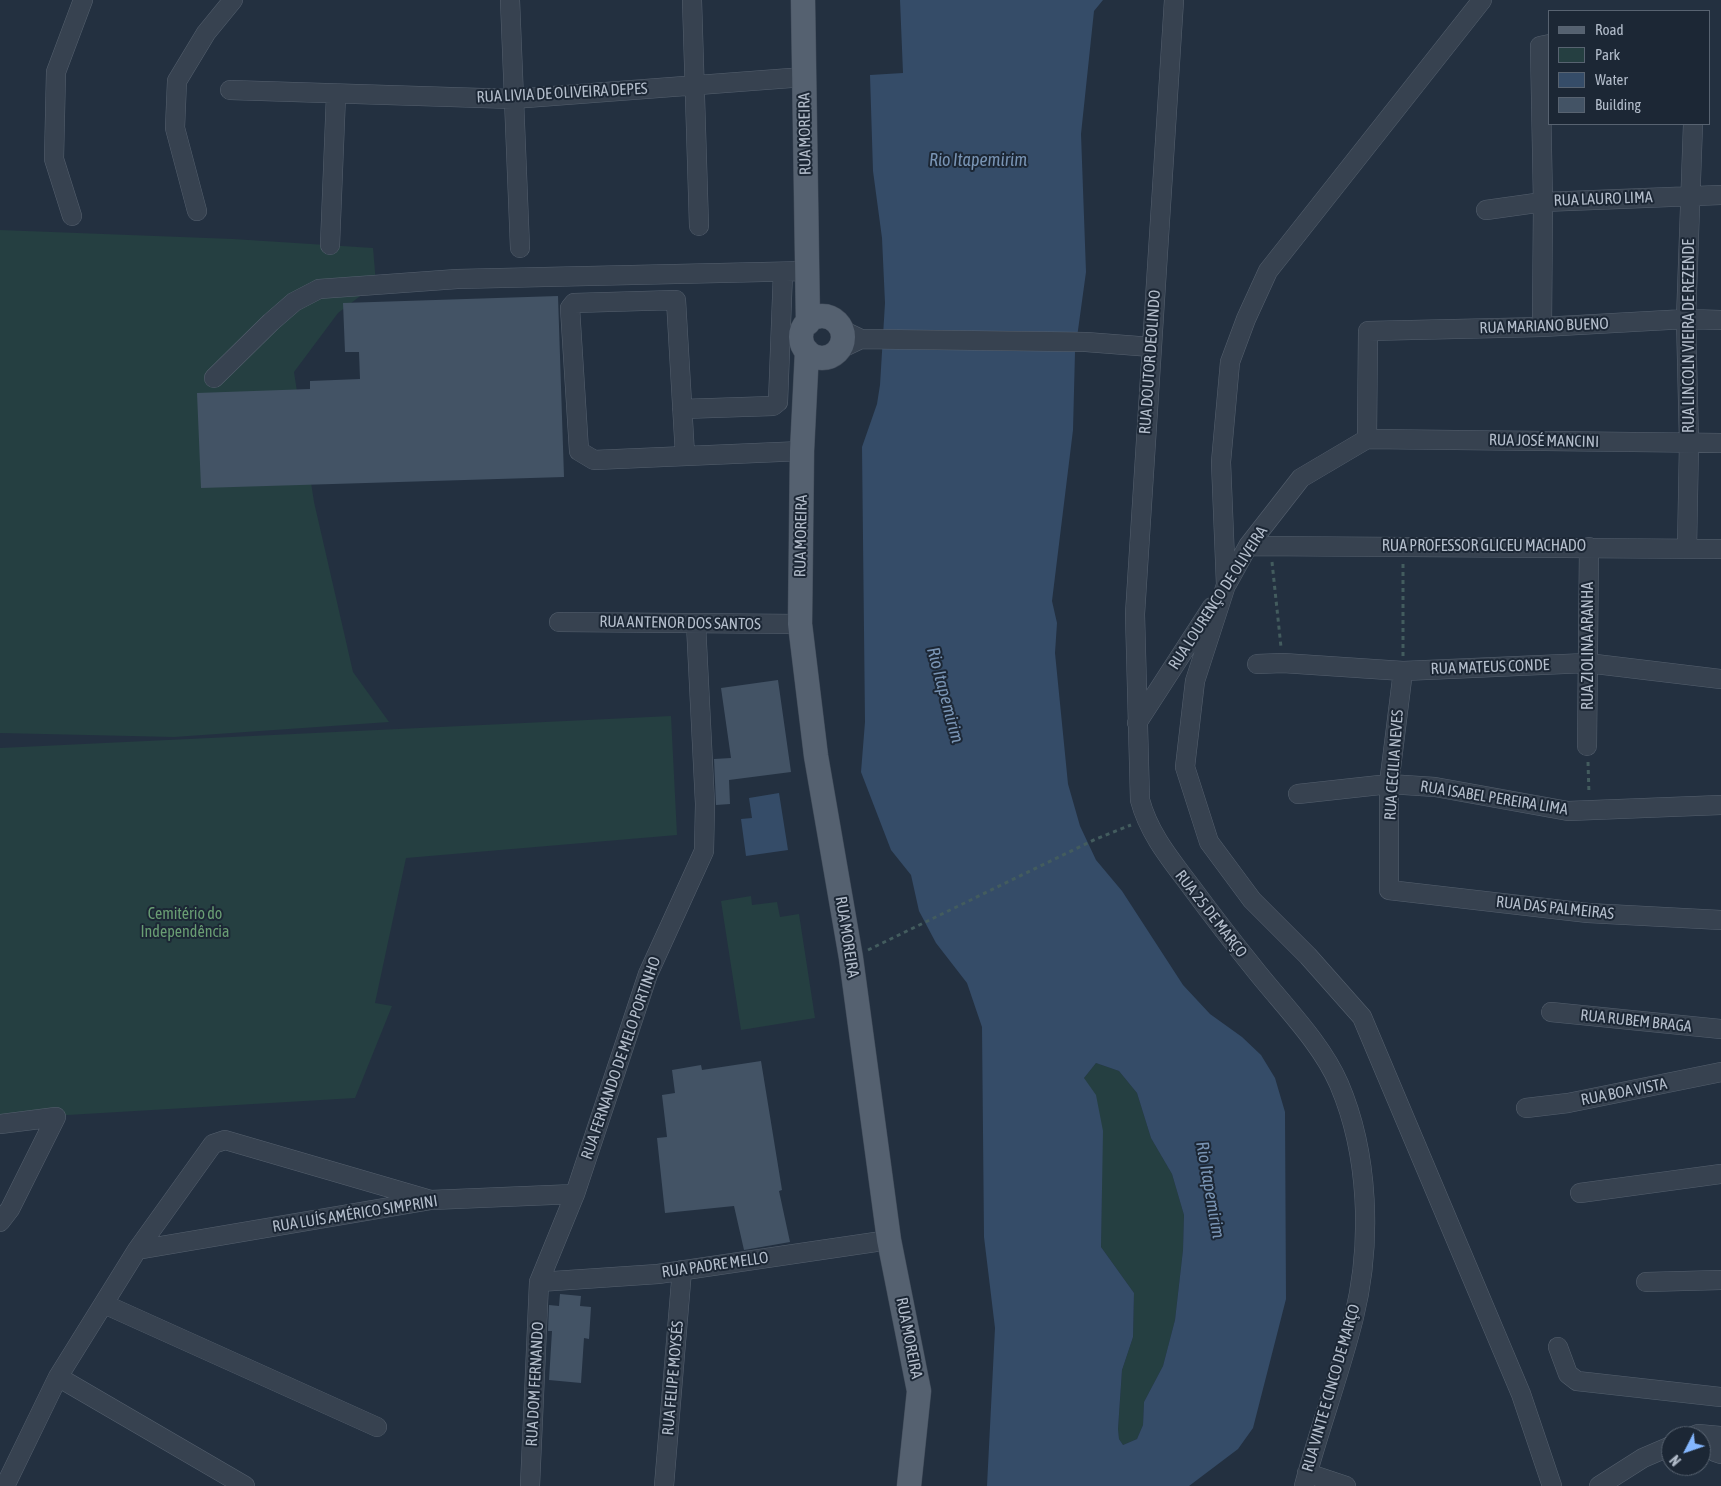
<!DOCTYPE html>
<meta charset="utf-8">
<style>
body{margin:0}
#map{position:relative;width:1721px;height:1486px;overflow:hidden;background:#233040;font-family:"Asap Condensed",sans-serif}
canvas{display:block}
.legend{position:absolute;left:1548px;top:10px;width:162px;height:115px;box-sizing:border-box;background:#1c2735;border:1px solid #586371;margin:0;padding:6px 9px;list-style:none;font-size:15px;color:#b3bdcb}
.legend li{display:flex;align-items:center;gap:10px;height:25px}
.legend b{width:25px;border:1px solid #586371}
.north{position:absolute;left:1661px;top:1426px;width:50px;height:50px;box-sizing:border-box;background:#1c2735;border:1px solid #586371;border-radius:50%;rotate:229deg;font-size:14px;font-weight:700;line-height:20px;text-align:center;color:#b3bdcb}
.north::after{content:'';display:block;margin:auto;width:18px;height:22px;background:#84b7ff;clip-path:polygon(50% 0,100% 100%,50% 72%,0 100%)}
</style>
<div id="map">
<canvas width="1721" height="1486"></canvas>
<ul class="legend">
<li><b style="height:6px;background:#556170"></b>Road</li>
<li><b style="height:14px;background:#253f41"></b>Park</li>
<li><b style="height:14px;background:#354c68"></b>Water</li>
<li><b style="height:14px;background:#435365"></b>Building</li>
</ul>
<div class="north">N</div>
</div>
<script>
const g = document.querySelector('canvas').getContext('2d');
g.lineJoin = 'round';
function fill(path, color) { g.fillStyle = color; g.fill(path, 'evenodd'); }
function stroke(path, color, width, dash) { g.strokeStyle = color; g.lineWidth = width; g.lineCap = dash ? 'butt' : 'round'; g.setLineDash(dash || []); g.stroke(path); }
function label(font, color, halo, rows, align = 'center') {
  g.font = font + ' "Asap Condensed",sans-serif'; g.lineWidth = 4; g.setLineDash([]); g.textBaseline = 'middle'; g.strokeStyle = halo; g.fillStyle = color; for (const [text, x, y, turn = 0] of rows) {
    g.save(); g.translate(x, y); g.rotate((+turn || 0) * Math.PI / 180); g.textAlign = isNaN(turn) ? turn : align; if (halo) g.strokeText(text, 0, 0); g.fillText(text, 0, 0); g.restore();
  }
}
fill(new Path2D(`
 M0,230L233,239L373,248L376,284L338,313L294,372L314,502L353,672L389,722L174,737L0,733Z
 M671,716L677,835L406,858L375,1003L392,1006L355,1098L0,1119V748Z
 M751,896L752,905L777,902L780,917L799,914L815,1018L741,1030L721,901Z
 M1096,1063L1119,1071L1137,1093L1151,1138L1172,1174L1184,1215L1183,1250L1175,1320L1163,1366L1144,1402L1143,1425L1137,1439L1123,1445L1119,1439L1118,1429L1122,1370L1133,1337L1134,1293L1101,1247L1102,1131L1084,1078Z`), '#253f41');
fill(new Path2D(`
 M900,0H1103L1094,11L1081,134L1086,272L1075,352L1073,430L1052,601L1057,623L1055,653L1068,784L1080,826L1096,860L1122,891L1183,985L1210,1014L1242,1037L1261,1055L1275,1078L1285,1112L1286,1299L1253,1428L1238,1449L1189,1486H987L995,1328L984,1237L982,1027L967,983L936,943L919,911L911,875L891,850L861,772L865,722L862,447L877,404L880,385L885,303L882,238L873,171L870,75L903,73ZM1096,1063L1119,1071L1137,1093L1151,1138L1172,1174L1184,1215L1183,1250L1175,1320L1163,1366L1144,1402L1143,1425L1137,1439L1123,1445L1119,1439L1118,1429L1122,1370L1133,1337L1134,1293L1101,1247L1103,1131L1096,1095L1084,1078Z
 M779,793L788,850L746,856L741,819L752,818L749,798Z`), '#354c68');
fill(new Path2D(`
 M558,296L564,477L201,488L197,393L310,389V381L360,379L359,352H345L343,303Z
 M778,680L791,772L729,780L730,804L716,805L714,759L731,758L721,688Z
 M761,1061L782,1190L779,1191L790,1242L744,1250L734,1206L665,1213L657,1138L667,1137L662,1095L675,1093L672,1070L701,1065L702,1070Z
 M560,1294L581,1296L580,1306L591,1307L589,1339L584,1338L581,1383L549,1380L552,1331H548L549,1305L559,1306Z`), '#435365');
const minor = new Path2D(`
 M510,0L520,248
 M692,0L699,226
 M1174,0L1135,614L1140,800C1149,834 1171,860 1192,888C1212,915 1232,941 1253,967C1281,1003 1321,1042 1339,1084C1369,1154 1372,1243 1354,1317C1340,1374 1319,1429 1304,1486
 M1482,0L1268,271L1246,319L1230,362L1221,462L1226,585L1195,681L1185,767L1209,842L1252,900L1308,956L1362,1017L1521,1394L1552,1486
 M230,90L513,99L804,77
 M1486,210L1543,202L1721,195
 M197,211L175,128L177,81L206,33L233,0
 M72,216L54,159L56,72L83,0
 M330,245L336,95
 M1542,327L1543,202L1540,46L1550,44
 M840,329L861,339
 M838,350L861,339L1086,342L1151,347
 M214,378L271,322L294,302L319,289L457,279L807,271
 M682,409L773,406L778,402L783,272
 M1367,439L1368,331L1542,327L1686,319L1721,320
 M1367,439L1721,443
 M685,455L676,300L574,303L570,308L579,451L594,460L802,451
 M1248,546L1721,549
 M1687,549L1689,443L1686,319L1693,124
 M1227,584L1248,546L1301,478L1367,439
 M559,622L800,624
 M1257,664L1283,663L1403,671L1587,663L1721,679
 M1403,671L1389,784V890L1588,913L1721,920
 M1137,723L1212,607
 M1587,746L1589,547
 M1298,794L1389,784L1435,787L1568,811L1721,805
 M1551,1012L1721,1029
 M1526,1108L1568,1103L1721,1072
 M0,1124L56,1117
 M1580,1193L1721,1174
 M0,1222L10,1209L56,1117
 M137,1250L431,1200L575,1194
 M539,1282L658,1274L889,1240
 M1646,1282L1721,1280
 M104,1304L377,1427
 M1558,1347L1568,1374L1577,1381L1721,1397
 M58,1377L245,1486
 M1693,1436L1698,1434L1721,1436
 M1715,1452L1721,1454
 M1307,1473L1346,1486
 M5,1486L58,1377L137,1250L213,1144L225,1140L431,1200
 M530,1486L539,1282L575,1194L648,974L704,851L705,804L696,624
 M664,1486L682,1270
 M1599,1486L1643,1458L1671,1446`);
const major = new Path2D(`
 M803,0L808,323
 M801 337a21 21 0 1 1 42 0a21 21 0 1 1-42 0Z
 M807,351L802,451L800,624L816,756L851,958L889,1240L919,1391L909,1486`);
stroke(minor, '#55606e', 20);
stroke(major, '#404b59', 25);
stroke(new Path2D(`
 M1272,562L1281,647
 M1403,564V656
 M1588,762L1589,794
 M868,950L1096,839L1131,825`), '#435c5e', 3, [4, 4]);
stroke(minor, '#374250', 19);
stroke(major, '#556170', 24);
label('16px', '#b3bdcb', '#1c2735', [
 ["RUA LIVIA DE OLIVEIRA DEPES",562,93,-3],
 ["RUA MOREIRA",805,134,-91],
 ["RUA LAURO LIMA",1603,199,-2],
 ["RUA MARIANO BUENO",1544,326,-2],
 ["RUA LINCOLN VIEIRA DE REZENDE",1689,336,-90],
 ["RUA DOUTOR DEOLINDO",1150,362,-86],
 ["RUA JOSÉ MANCINI",1544,441,1],
 ["RUA MOREIRA",801,536,-89],
 ["RUA PROFESSOR GLICEU MACHADO",1484,546],
 ["RUA LOURENÇO DE OLIVEIRA",1218,598,-57],
 ["RUA ANTENOR DOS SANTOS",680,623,1],
 ["RUA ZIOLINA ARANHA",1588,646,-90],
 ["RUA MATEUS CONDE",1490,667,-2],
 ["RUA CECILIA NEVES",1394,765,-86],
 ["RUA ISABEL PEREIRA LIMA",1494,798,9],
 ["RUA DAS PALMEIRAS",1555,908,6],
 ["RUA 25 DE MARÇO",1211,914,52],
 ["RUA MOREIRA",847,937,81],
 ["RUA RUBEM BRAGA",1636,1021,6],
 ["RUA FERNANDO DE MELO PORTINHO",621,1058,-71],
 ["RUA BOA VISTA",1624,1092,-11],
 ["RUA LUÍS AMÉRICO SIMPRINI",355,1214,-9],
 ["RUA PADRE MELLO",715,1265,-8],
 ["RUA MOREIRA",909,1338,79],
 ["RUA FELIPE MOYSÉS",673,1378,-85],
 ["RUA DOM FERNANDO",535,1384,-87],
 ["RUA VINTE E CINCO DE MARÇO",1331,1388,-74]
]);
label('16px', '#699d73', '#1c2735', [
 ["Cemitério do",185,914],
 ["Independência",185,932]
]);
label('italic 18px', '#7994b4', '#1c2735', [
 ["Rio Itapemirim",978,160],
 ["Rio Itapemirim",945,695,75],
 ["Rio Itapemirim",1210,1190,80]
]);
</script>
